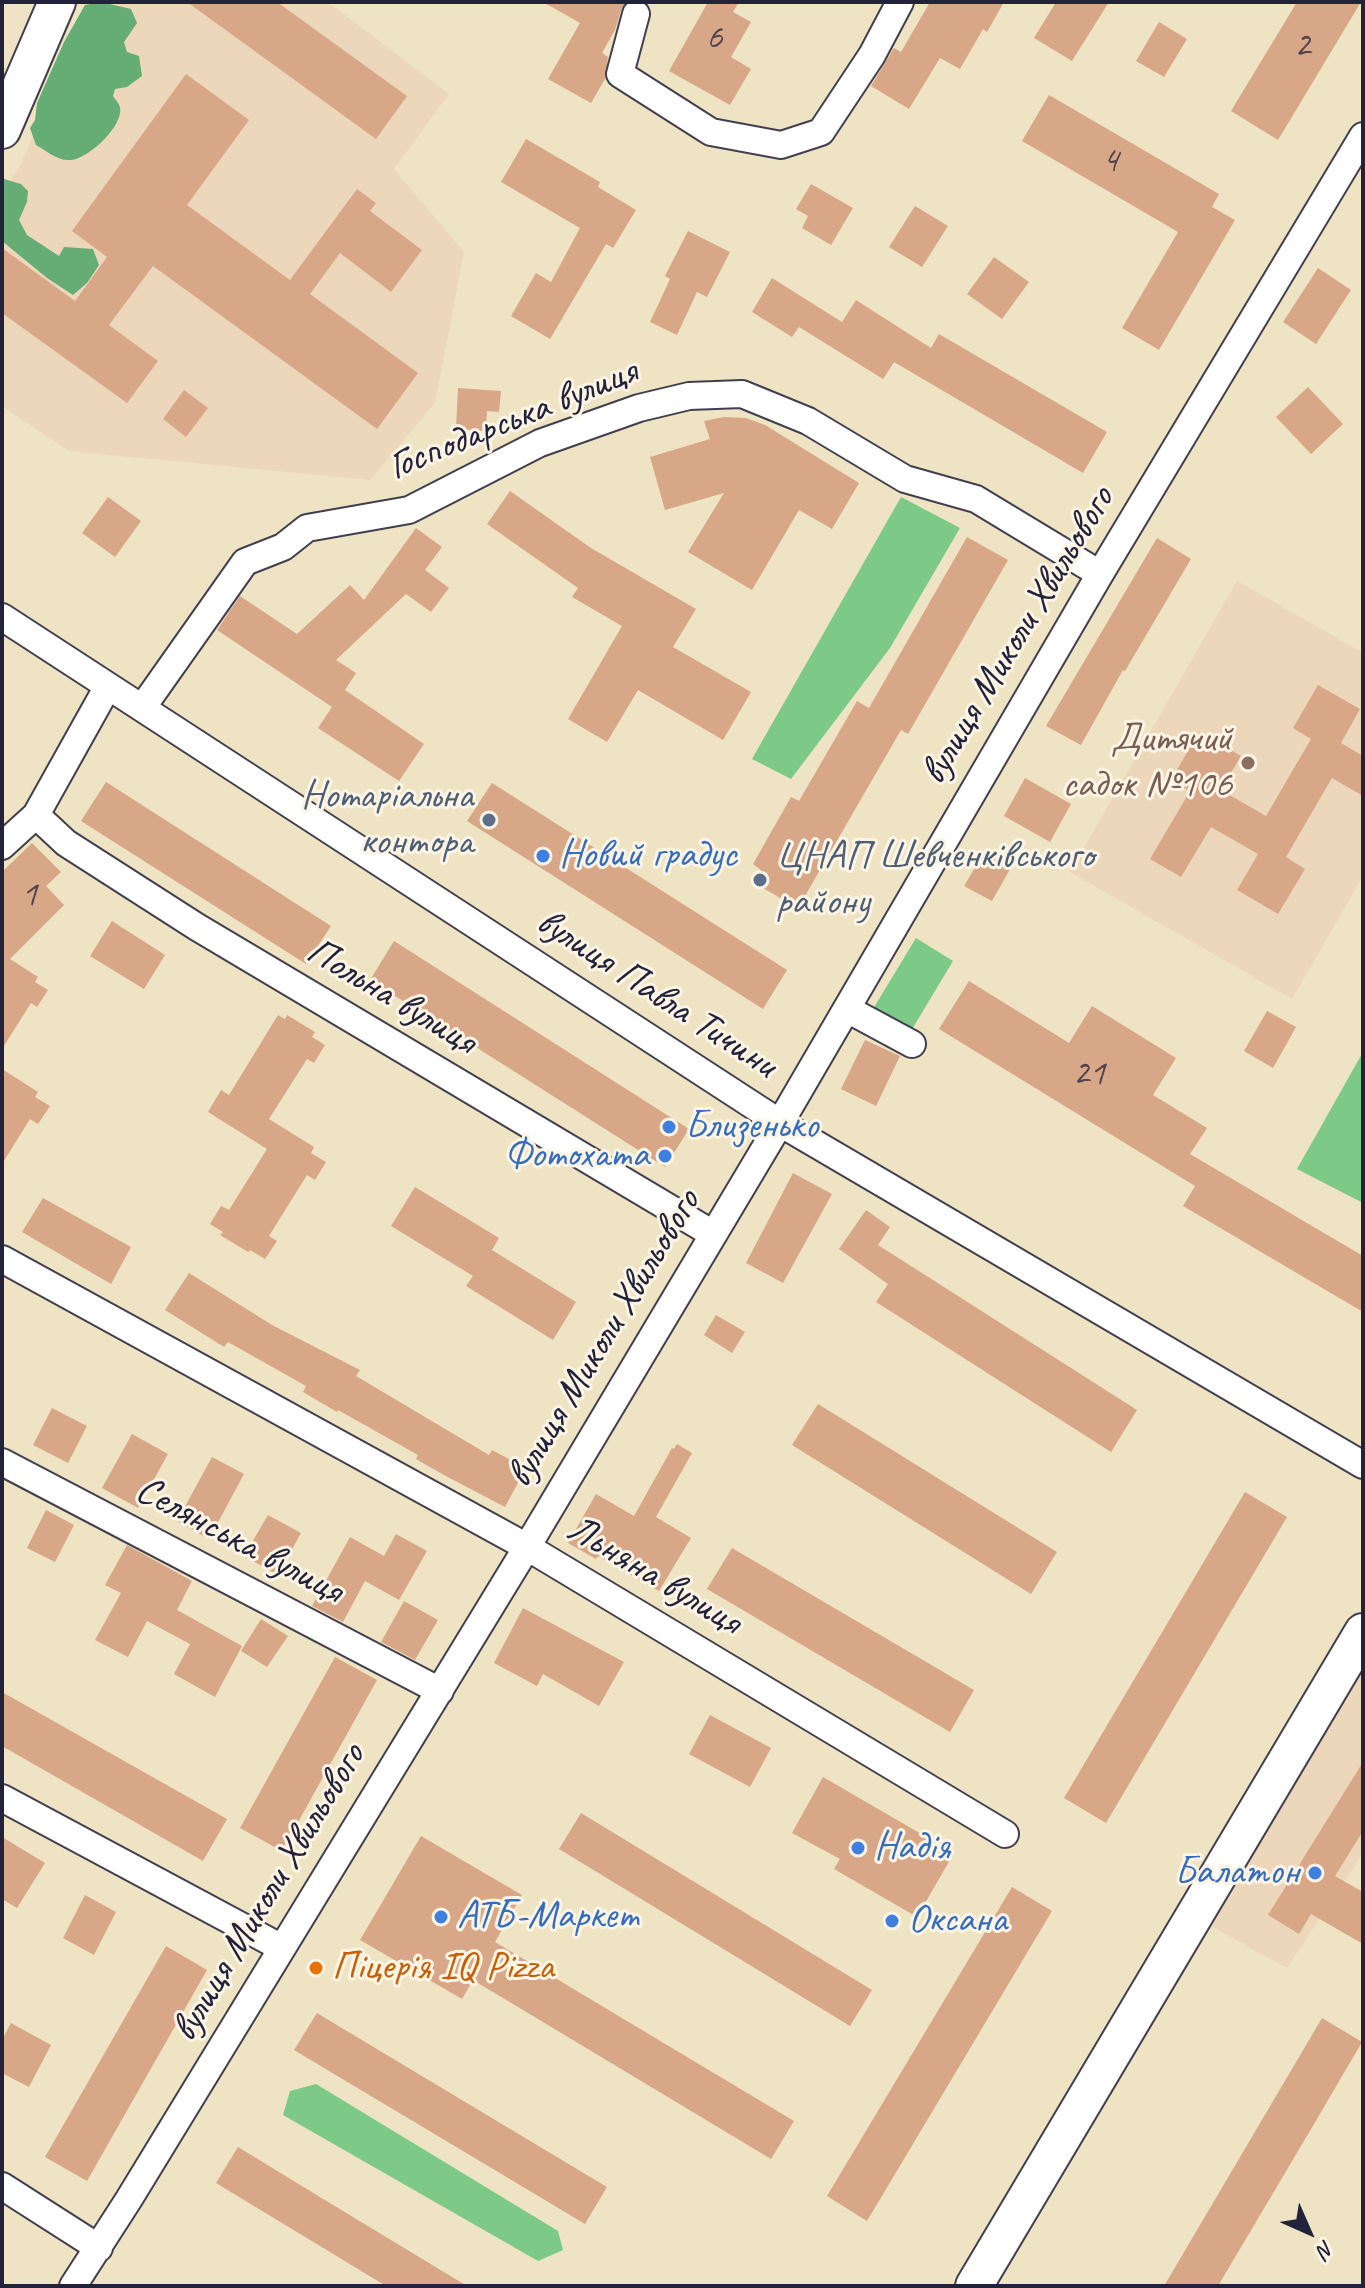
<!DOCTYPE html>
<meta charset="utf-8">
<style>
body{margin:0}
#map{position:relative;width:1365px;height:2288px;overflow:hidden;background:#eee3c3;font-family:Caveat,sans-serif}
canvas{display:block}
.frame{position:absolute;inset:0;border:4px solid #22223b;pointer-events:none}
.north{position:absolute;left:1269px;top:2192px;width:80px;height:80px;-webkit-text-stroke:6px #fcf5e5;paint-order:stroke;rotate:135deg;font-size:22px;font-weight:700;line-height:32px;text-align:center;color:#22223b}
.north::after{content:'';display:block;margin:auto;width:28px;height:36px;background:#22223b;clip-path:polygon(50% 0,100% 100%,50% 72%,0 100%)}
</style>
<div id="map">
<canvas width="1365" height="2288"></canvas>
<div class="frame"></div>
<div class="north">N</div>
</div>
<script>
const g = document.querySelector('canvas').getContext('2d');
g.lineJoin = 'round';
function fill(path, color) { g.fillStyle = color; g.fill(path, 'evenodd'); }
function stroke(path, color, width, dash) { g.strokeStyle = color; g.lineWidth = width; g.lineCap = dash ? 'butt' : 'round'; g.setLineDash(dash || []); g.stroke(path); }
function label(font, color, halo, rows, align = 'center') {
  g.font = font + ' Caveat,sans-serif'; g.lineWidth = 6; g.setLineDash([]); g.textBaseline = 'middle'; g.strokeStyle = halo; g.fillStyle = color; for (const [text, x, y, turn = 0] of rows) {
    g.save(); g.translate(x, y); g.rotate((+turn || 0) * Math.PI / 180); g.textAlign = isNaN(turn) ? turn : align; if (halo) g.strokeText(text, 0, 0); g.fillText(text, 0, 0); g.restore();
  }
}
fill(new Path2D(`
 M85,2H328L449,94L394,169L464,252L435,403L370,480L69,451L2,406V192L20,166L51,93Z
 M1237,581L1363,653V876L1292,999L1070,872Z
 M1363,1655V1853L1287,1968L1202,1921Z`), '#edd7bb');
fill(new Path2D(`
 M901,497L960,528L890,648L791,779L752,759Z
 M916,938L953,961L911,1031L873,1009Z
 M1363,1052V1203L1297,1169Z
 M316,2084L558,2231L563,2250L538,2261L283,2115L290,2091Z`), '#7cc988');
fill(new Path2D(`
 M101,2L131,9L137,23L124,42L127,52L139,56L142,76L127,87L115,89L113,96C115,99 118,102 120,107C124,126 88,159 71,160C57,161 47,151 36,145L30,128L35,120L37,103L64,42L85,5Z
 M4,179L21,184L28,191L27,202L19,220L27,235L59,256L64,247L93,249L99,265L87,283L73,295L47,278L2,241Z`), '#65ad74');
fill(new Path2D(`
 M187,2H277L407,96L376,139Z
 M543,2H626L621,10L615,30L602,53L608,57L605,79L591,103L548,79L580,23Z
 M708,2H739L733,12L751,22L731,57L751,69L730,105L669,71Z
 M930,2H1004L987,32L983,29L960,69L940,58L909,109L871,86L894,48L901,52Z
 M1056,2H1109L1072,61L1034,38Z
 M1297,2H1361L1278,140L1231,111Z
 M1159,22L1187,39L1164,77L1136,61Z
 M186,74L249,120L187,205L290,280L357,189L376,203L370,211L422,250L391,292L340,253L310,294L418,373L377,429L153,266L109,325L158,361L127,403L2,313V248L75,301L107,257L72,231Z
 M1049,95L1219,194L1212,207L1235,220L1159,350L1122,328L1178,232L1022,141Z
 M526,139L600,182L598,187L636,210L613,248L606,244L550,339L511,316L536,273L551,282L580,228L501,182Z
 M811,184L853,208L831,245L802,228L808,216L796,209Z
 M915,206L948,226L922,267L889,247Z
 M688,231L730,252L707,297L697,292L677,335L650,322L670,279L665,276Z
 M994,257L1029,282L1002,319L967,294Z
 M1318,268L1351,290L1316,344L1283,322Z
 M772,278L842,322L856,300L931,348L939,334L1107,432L1083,473L894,362L883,379L799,327L792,337L752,312Z
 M1308,387L1343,424L1311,454L1276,417Z
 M458,388L501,391L499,412L487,411L486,431L456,429Z
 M184,390L208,408L186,437L163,419Z
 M724,417L746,418L765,425L859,483L832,529L799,510L752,590L688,552L724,493L665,510L650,457L710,439L704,421Z
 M510,491L591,548L696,609L673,647L751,692L723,740L638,690L607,742L568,719L622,626L572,597L578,588L487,524Z
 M108,497L141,521L115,557L82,533Z
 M416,528L442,547L425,570L449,588L431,612L406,594L336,660L356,673L345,690L424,744L399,781L318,728L332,707L217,630L240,596L297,634L350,585L364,600Z
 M967,537L1008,560L908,734L901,730L798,908L754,883L761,870L753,864L791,797L799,801L857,701L869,708Z
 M1157,538L1191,559L1125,671L1123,670L1081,745L1046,726Z
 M1318,685L1360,709L1341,743L1363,756V796L1332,778L1286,857L1305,869L1278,914L1237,890L1258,854L1211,827L1181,877L1150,859L1190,791L1171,780L1199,732L1241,756L1221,790L1266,816L1311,739L1293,728Z
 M1025,778L1071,804L1050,842L1004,816Z
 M106,782L331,926L306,964L81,821Z
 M492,783L787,970L763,1009L467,821Z
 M32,843L61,872L46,886L64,905L10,959L38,977L35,982L48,990L37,1007L31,1003L2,1049V872Z
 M986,849L1013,864L992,901L964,886Z
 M112,921L165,955L144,989L90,956Z
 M394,941L689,1129L665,1167L370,980Z
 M969,981L1069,1043L1092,1006L1176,1058L1153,1095L1207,1128L1190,1154L1363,1256V1312L1183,1206L1195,1186L939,1029Z
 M1267,1011L1296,1027L1273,1068L1244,1051Z
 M278,1015L285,1019L287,1015L315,1032L312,1037L325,1045L314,1063L307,1059L269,1119L314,1147L311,1153L326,1162L315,1180L307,1175L269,1236L277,1241L265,1259L250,1250L248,1252L220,1235L223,1232L210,1224L221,1206L229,1210L267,1149L208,1112L221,1090L229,1095Z
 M865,1040L900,1056L876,1106L841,1089Z
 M2,1069L38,1092L35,1097L50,1106L38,1124L30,1119L2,1164Z
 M793,1173L832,1194L783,1283L746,1263Z
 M415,1187L499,1238L492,1250L576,1302L553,1340L466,1286L473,1276L391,1226Z
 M43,1198L131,1247L111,1284L22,1232Z
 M866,1210L890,1227L878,1245L1137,1410L1111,1452L876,1302L888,1284L839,1249Z
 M189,1273L272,1325L360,1370L356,1376L489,1455L492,1450L526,1468L505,1507L442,1474L416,1459L418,1455L338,1410L337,1412L303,1392L306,1386L228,1342L224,1347L165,1310Z
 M716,1315L745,1332L732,1353L704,1335Z
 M818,1404L1057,1552L1031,1594L792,1445Z
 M52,1408L87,1426L68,1463L33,1445Z
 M132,1434L168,1454L138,1508L102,1488Z
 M677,1444L692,1453L656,1517L691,1538L659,1591L598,1556L596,1559L568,1543L596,1494L634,1516L672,1448L674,1449Z
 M212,1457L244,1474L209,1539L177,1521Z
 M1245,1492L1287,1517L1106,1823L1064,1798Z
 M46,1510L74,1525L55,1562L27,1548Z
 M268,1515L301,1533L278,1575L244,1556Z
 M396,1534L427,1551L399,1600L365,1581L343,1622L312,1606L350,1537L384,1556Z
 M127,1545L192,1581L177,1610L242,1646L215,1697L174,1674L190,1644L147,1621L128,1657L95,1640L121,1593L105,1585Z
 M732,1548L974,1690L950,1732L707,1589Z
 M404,1601L438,1620L415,1660L381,1642Z
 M523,1608L624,1662L599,1706L543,1674L537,1686L494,1663Z
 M261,1619L288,1636L267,1667L241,1651Z
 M335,1657L377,1680L282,1851L240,1828Z
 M2,1692L227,1819L203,1861L2,1746Z
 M710,1715L771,1748L750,1787L689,1754Z
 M1363,1762V1831L1335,1876L1363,1892V1944L1311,1914L1299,1934L1268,1915Z
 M823,1777L954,1853L917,1917L834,1869L840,1859L792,1833Z
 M581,1813L872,1990L850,2026L559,1849Z
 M421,1836L522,1895L495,1942L794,2121L771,2159L473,1980L462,1999L360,1940Z
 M2,1837L45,1863L17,1908L2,1899Z
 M1012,1887L1052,1911L867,2221L827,2196Z
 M85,1895L116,1912L94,1955L63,1938Z
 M166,1946L207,1970L87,2181L45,2157Z
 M317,2013L607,2187L585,2224L294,2050Z
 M1322,2018L1362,2042L1317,2119L1218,2286H1164Z
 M11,2023L51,2045L29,2087L2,2073V2040Z
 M238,2147L315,2194L467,2286H386L216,2183Z`), '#d8a788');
const street = new Path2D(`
 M636,14L620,74L711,132L781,145L821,132L872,55L900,2
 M2,617L780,1123L1363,1465
 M142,708L245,562L283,547L307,528L409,510L540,443L639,408L689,396L742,394L808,421L905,479L976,499L1100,574
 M36,815L66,843L197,927L713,1234
 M2,846L36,815L108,686
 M847,1009L912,1044
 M2,1259L527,1547L1005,1834
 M2,1462L440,1691
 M2,1798L282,1948
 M2,2186L99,2248
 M73,2286L129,2199L527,1547L780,1123L1100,574L1363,136`);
const secondary = new Path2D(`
 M2,130L57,2
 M974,2286L1363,1632`);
stroke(street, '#413f4f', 30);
stroke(secondary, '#413f4f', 40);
stroke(street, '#fff', 26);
stroke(secondary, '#fff', 36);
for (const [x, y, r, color] of [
 [1248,763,8,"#8d6e63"],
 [489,820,8,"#5c6f8a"],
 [543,856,8,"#3f7fe0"],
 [760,880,8,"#5c6f8a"],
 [669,1127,8,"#3f7fe0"],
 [665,1156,8,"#3f7fe0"],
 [858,1848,8,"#3f7fe0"],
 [1315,1873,8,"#3f7fe0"],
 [441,1917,8,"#3f7fe0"],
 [892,1921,8,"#3f7fe0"],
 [316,1968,8,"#e8710a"]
]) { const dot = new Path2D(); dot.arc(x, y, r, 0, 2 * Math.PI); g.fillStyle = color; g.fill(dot); stroke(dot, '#fcf5e5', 3); }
label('36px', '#50434e', null, [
 ["6",714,39],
 ["2",1302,47],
 ["4",1110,162],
 ["1",29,896],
 ["21",1089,1075]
]);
label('40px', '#22223b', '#fcf5e5', [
 ["Господарська вулиця",513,420,-22],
 ["вулиця Миколи Хвильового",1018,636,-59],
 ["вулиця Павла Тичини",656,994,33],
 ["Польна вулиця",391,997,31],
 ["вулиця Миколи Хвильового",604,1339,-59],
 ["Селянська вулиця",239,1541,28],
 ["Льняна вулиця",654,1576,31],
 ["вулиця Миколи Хвильового",269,1893,-59]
]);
label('40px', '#785e54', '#fcf5e5', [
 ["Дитячий",1232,740],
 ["садок №106",1232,786]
], 'right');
label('40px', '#4e5e75', '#fcf5e5', [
 ["Нотаріальна",473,797],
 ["контора",473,843],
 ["ЦНАП Шевченківського",776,857,"left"],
 ["району",776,903,"left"]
], 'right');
label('40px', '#366cbe', '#fcf5e5', [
 ["Новий градус",559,856],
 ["Близенько",685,1127],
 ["Фотохата",649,1156,"right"],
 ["Надія",874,1848],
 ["Балатон",1299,1873,"right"],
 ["АТБ-Маркет",457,1917],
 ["Оксана",908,1921]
], 'left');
label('40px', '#c56008', '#fcf5e5', [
 ["Піцерія IQ Pizza",332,1968]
], 'left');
</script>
